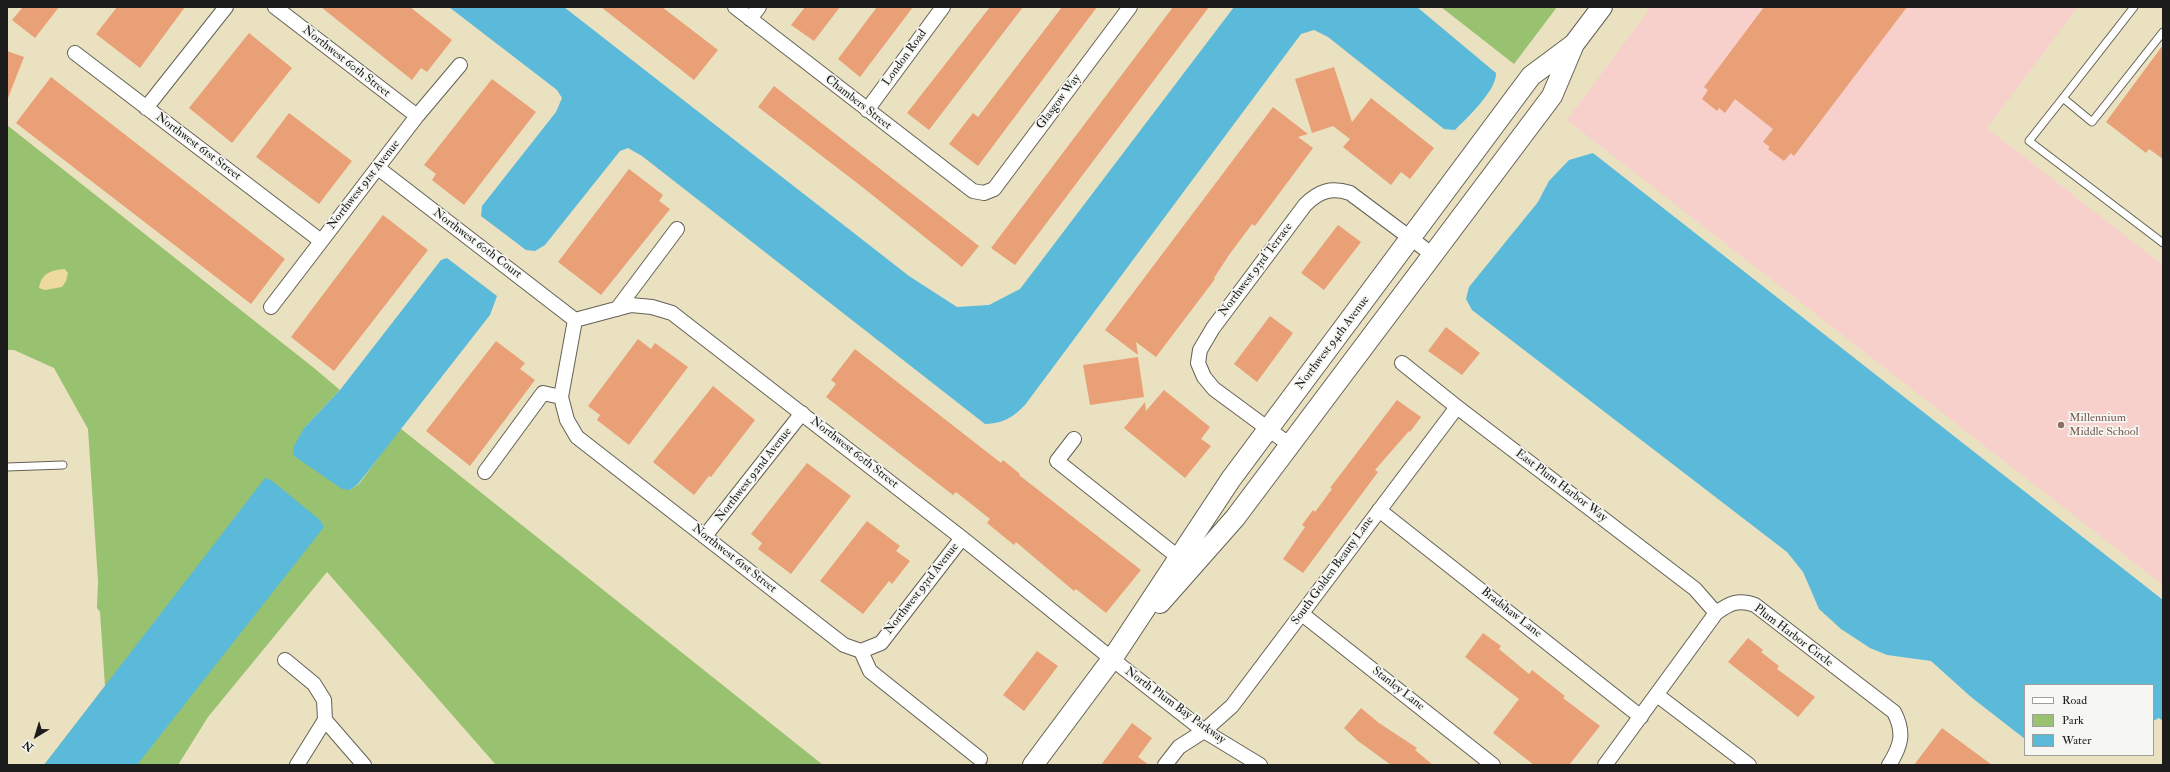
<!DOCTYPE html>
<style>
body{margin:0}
#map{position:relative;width:2170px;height:772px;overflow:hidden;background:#eae1c0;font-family:"IM FELL Double Pica",serif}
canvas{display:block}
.frame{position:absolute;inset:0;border:8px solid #1c1c1c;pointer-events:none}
.legend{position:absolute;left:2024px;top:684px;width:130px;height:72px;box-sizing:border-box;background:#f6f6f2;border:1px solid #9f9f9c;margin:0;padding:5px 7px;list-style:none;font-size:12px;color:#1c1c1c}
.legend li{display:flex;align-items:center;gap:8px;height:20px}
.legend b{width:20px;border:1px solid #9f9f9c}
.north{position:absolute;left:16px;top:716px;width:40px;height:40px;-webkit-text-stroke:3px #f6f6f2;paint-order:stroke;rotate:218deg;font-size:11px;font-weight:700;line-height:16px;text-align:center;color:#1c1c1c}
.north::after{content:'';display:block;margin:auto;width:14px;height:18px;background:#1c1c1c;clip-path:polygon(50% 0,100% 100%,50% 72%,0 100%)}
</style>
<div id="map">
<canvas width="2170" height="772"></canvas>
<div class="frame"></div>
<ul class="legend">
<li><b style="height:5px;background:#fff"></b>Road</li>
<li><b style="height:11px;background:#98c26f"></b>Park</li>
<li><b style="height:11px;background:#5bbad9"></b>Water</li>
</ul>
<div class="north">N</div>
</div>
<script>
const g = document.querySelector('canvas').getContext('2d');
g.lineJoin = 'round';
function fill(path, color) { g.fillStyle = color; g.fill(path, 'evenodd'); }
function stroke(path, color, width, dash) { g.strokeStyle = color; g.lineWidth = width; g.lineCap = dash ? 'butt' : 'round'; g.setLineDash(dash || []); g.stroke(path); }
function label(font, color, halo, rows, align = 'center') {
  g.font = font + ' "IM FELL Double Pica",serif'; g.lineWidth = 3.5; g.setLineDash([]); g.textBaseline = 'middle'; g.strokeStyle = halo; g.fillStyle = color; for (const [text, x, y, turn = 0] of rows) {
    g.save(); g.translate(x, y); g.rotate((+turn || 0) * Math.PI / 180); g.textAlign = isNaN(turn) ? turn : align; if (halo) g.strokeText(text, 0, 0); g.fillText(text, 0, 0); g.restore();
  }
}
fill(new Path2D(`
 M1651,7H2078L1987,128L2163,265V585L1567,120Z`), '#f7d0cc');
fill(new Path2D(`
 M1441,7H1557L1514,64Z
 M7,125L314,368L340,390L304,428L350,490L359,484L400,428L823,765H496L327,572L208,717L178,765H44L105,686L100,612L97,608L98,581L88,429L54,368L14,350H7Z`), '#98c26f');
fill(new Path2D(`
 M65,269L68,273L66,281L62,287L45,290L39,288C41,273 52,270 65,269Z`), '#eeda9e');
fill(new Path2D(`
 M449,7H564L909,276L957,307L989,305L1020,289L1234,7H1417L1496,73C1497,90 1467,118 1455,130L1444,129L1328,37L1314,30L1301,34L1025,405C1012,418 1004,423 985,424L642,156L628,148L620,151L545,245L535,251L526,250L481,216L482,206L556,112L562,98L557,90Z
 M1593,153L2163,600V721L2159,718L2153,721V685H2025V739L1971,697L1931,661L1887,655L1870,648L1841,629L1819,609L1803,572L1787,552L1472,310L1466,299L1469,287L1538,202L1549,181L1569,160Z
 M447,258L497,296L490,315L358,484L350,490L342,489L294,456L293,448L304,428L340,390L441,260Z
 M265,478L271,480L320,520L324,527L137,765H44Z`), '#5bbad9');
fill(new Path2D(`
 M23,7H59L35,38L12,20Z
 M117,7H185L140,68L96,34Z
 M321,7H410L452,40L427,72L421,68L412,80Z
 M601,7H662L718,50L694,80Z
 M805,7H840L814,41L791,25Z
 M877,7H913L860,77L838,59Z
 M990,7H1023L929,130L907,113Z
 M1062,7H1097L978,166L949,144L973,113L978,117Z
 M1173,7H1209L1015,265L991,248Z
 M1764,7H1907L1794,156L1791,153L1784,161L1768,149L1770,147L1763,142L1773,129L1735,99L1725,113L1719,108L1717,111L1702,99L1708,90L1704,87Z
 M249,33L292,68L232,143L189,108Z
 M2163,45V159L2149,149L2146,153L2106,122Z
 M7,51L24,57L8,98H7Z
 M1334,67L1352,122L1371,98L1434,148L1410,179L1401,172L1391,185L1343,147L1350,139L1333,126L1312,133L1295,79Z
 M51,77L285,259L251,304L16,123Z
 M492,79L536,112L464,205L432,180L436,174L424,165Z
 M774,86L979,246L962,267L861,186L758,107Z
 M1273,107L1308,134L1298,137L1313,148L1255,226L1252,224L1229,255L1214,278L1215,279L1156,357L1136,342L1138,355L1105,330Z
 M289,113L352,161L319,204L256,157Z
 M629,169L663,195L659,201L670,209L601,295L558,262Z
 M383,215L428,250L334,371L291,337Z
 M1338,225L1361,242L1324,290L1301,273Z
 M1270,316L1293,333L1257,382L1234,364Z
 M1446,327L1480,353L1462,375L1428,351Z
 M638,339L651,349L655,343L688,367L629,445L597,420L600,415L588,406Z
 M496,341L525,363L520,369L535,380L470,466L426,431Z
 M855,349L1001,463L1003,460L1020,474L1019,475L1141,570L1106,613L1076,589L1074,591L1016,542L1014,545L987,523L990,519L956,492L953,495L826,397L836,384L831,380Z
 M1138,357L1144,397L1090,405L1083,365Z
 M713,386L755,420L711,477L709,476L694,495L653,462Z
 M1164,390L1210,427L1201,439L1211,446L1185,478L1124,428L1145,402L1146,411Z
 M1397,400L1421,417L1410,432L1409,431L1375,470L1378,472L1303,573L1283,559L1305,527L1302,525L1313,510L1315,512L1332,489L1330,488Z
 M807,463L851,496L791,574L758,549L762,543L751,534Z
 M867,521L900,546L896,551L910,561L892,584L889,581L863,614L820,581Z
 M1483,633L1501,646L1499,649L1529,674L1532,670L1565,696L1563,698L1600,726L1569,765H1534L1493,733L1519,699L1465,657Z
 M1748,638L1763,650L1761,652L1779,666L1777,669L1815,697L1798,717L1728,662Z
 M1037,651L1058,666L1024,711L1003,695Z
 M1361,708L1379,723L1417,748L1415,750L1433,765H1391L1358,741L1344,728Z
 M1132,723L1152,738L1138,757L1149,765H1101Z
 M1942,728L1992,765H1914Z`), '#e9a076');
const lane = new Path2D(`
 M2134,7L2063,98L2092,122L2163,32
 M2063,98L2029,141L2163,243
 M7,467L63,465`);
const street = new Path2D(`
 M275,7L417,116
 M735,7L973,191L984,193L994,189L1130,7
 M750,19L759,7
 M75,53L321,241
 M146,108L226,7
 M867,110L943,7
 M378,168L575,320
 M271,307L417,116L460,65
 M617,309L677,229
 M575,320L631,305L652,307L672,313L962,538L1112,659L1204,731L1260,765
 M575,320L561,397L567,420L577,437L844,645L861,651L870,671L980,759
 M1402,363L1457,407L1695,589L1716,613
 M1074,439L1057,461L1178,557
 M1290,445L1214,389L1204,377L1198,363L1200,350L1213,328L1305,205C1319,191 1331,187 1350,193L1433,255
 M485,472L543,393L561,397
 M1379,510L1641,717
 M705,536L802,413
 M1302,614L1493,765
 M861,651L881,643L962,538
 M285,660L314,684L324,700L325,720L364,765
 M1657,695L1749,765
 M297,765L325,720
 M1165,765L1179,747L1204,731L1232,706L1457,407
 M1605,765L1716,613C1730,603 1738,599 1755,605L1894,712C1905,733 1901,746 1889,765`);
const secondary = new Path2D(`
 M1160,603L1235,518L1552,96L1574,44L1602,7
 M1033,765L1112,659L1231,479L1531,76L1574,44`);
stroke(lane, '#646155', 9);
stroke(street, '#646155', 16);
stroke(secondary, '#646155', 22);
stroke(lane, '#fff', 7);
stroke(street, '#fff', 14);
stroke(secondary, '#fff', 20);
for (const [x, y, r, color] of [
 [2061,425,4,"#8d6e63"]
]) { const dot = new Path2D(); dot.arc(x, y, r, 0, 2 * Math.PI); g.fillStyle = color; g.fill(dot); stroke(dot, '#f6f6f2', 1.5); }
label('12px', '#1c1c1c', '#f6f6f2', [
 ["London Road",905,58,-54],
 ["Northwest 60th Street",346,62,38],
 ["Glasgow Way",1059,102,-53],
 ["Chambers Street",858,103,38],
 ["Northwest 61st Street",198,147,37],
 ["Northwest 91st Avenue",364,185,-52],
 ["Northwest 60th Court",477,244,37],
 ["Northwest 93rd Terrace",1256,270,-53],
 ["Northwest 94th Avenue",1333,343,-53],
 ["Northwest 60th Street",854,453,38],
 ["Northwest 92nd Avenue",754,475,-52],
 ["East Plum Harbor Way",1561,486,37],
 ["Northwest 61st Street",734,559,38],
 ["South Golden Beauty Lane",1333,571,-54],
 ["Northwest 93rd Avenue",922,589,-52],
 ["Bradshaw Lane",1511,613,38],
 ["Plum Harbor Circle",1793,636,37],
 ["Stanley Lane",1398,689,38],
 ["North Plum Bay Parkway",1175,706,36]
]);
label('12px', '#785e54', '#f6f6f2', [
 ["Millennium",2069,418],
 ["Middle School",2069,432]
], 'left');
</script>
